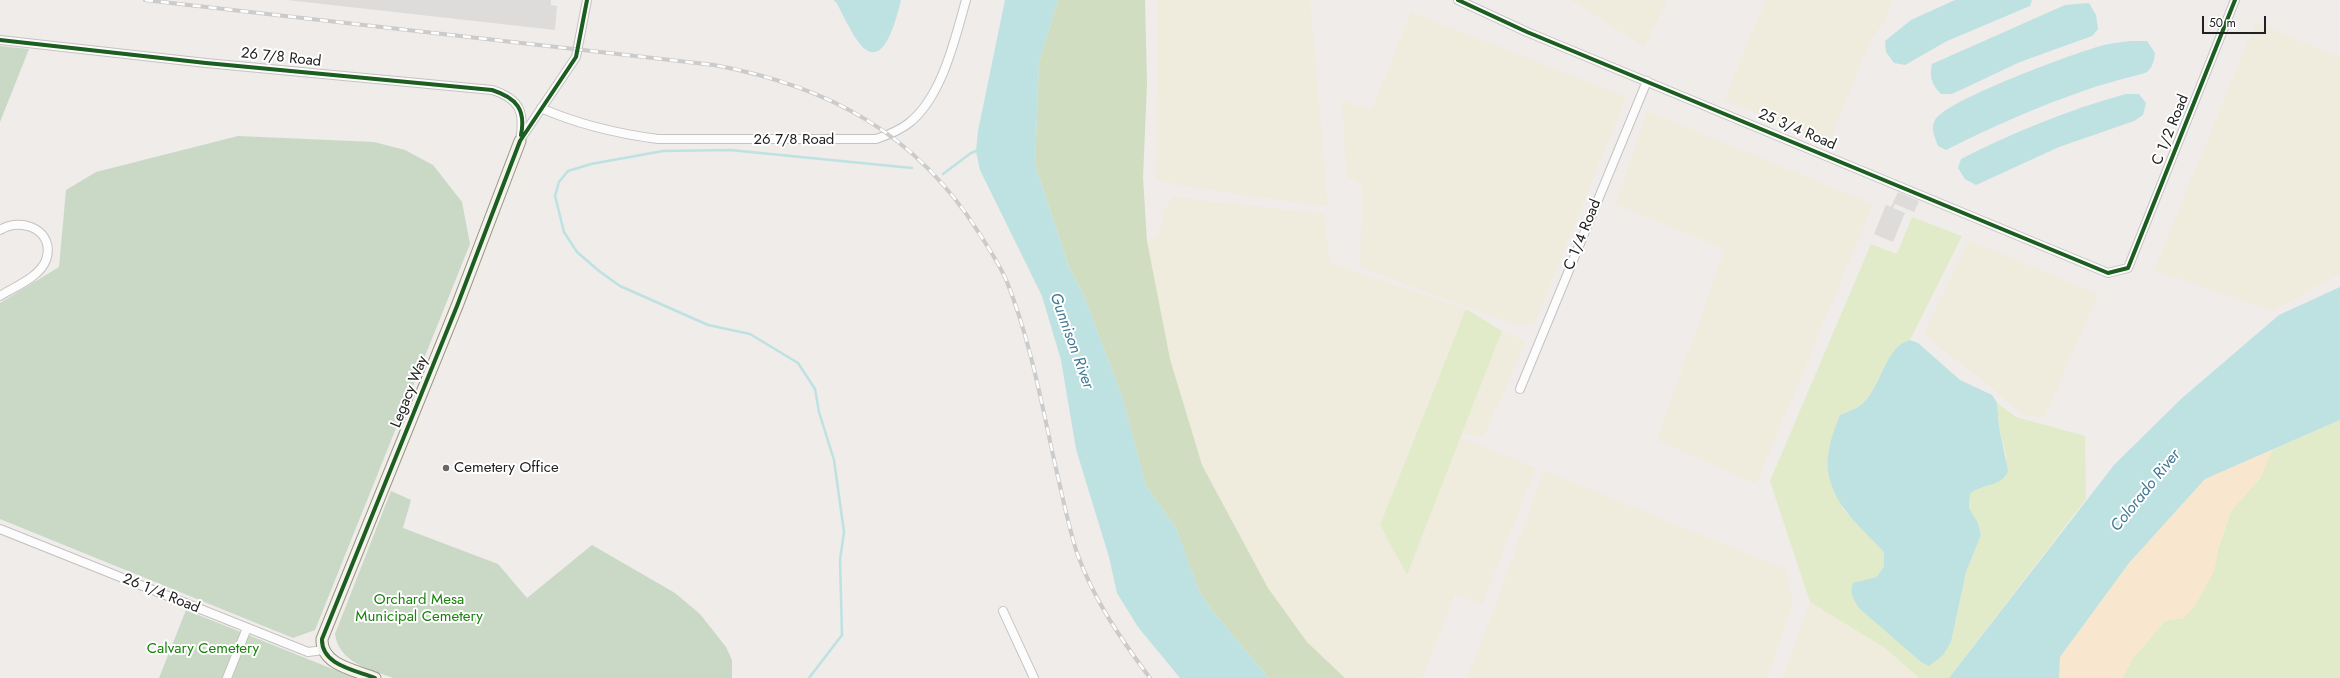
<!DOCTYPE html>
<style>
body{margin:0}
#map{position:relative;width:2340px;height:678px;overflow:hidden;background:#efecea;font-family:Jost,sans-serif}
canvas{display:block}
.scale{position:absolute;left:2202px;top:16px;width:64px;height:18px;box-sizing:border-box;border:2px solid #212121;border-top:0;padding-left:5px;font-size:12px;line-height:14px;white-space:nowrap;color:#212121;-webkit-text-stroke:3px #fff;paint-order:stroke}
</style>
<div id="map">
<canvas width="2340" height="678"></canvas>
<div class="scale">50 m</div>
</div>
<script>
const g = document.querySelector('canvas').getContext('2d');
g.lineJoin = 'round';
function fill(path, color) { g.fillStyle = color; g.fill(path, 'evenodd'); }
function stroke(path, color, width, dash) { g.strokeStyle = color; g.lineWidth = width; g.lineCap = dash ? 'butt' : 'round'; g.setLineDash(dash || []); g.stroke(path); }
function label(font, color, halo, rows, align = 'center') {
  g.font = font + ' Jost,sans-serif'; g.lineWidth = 4; g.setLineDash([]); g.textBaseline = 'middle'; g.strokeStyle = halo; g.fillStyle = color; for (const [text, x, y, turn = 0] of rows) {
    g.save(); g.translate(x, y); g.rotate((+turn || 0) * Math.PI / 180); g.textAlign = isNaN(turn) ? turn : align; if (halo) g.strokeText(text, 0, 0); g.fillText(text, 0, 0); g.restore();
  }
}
fill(new Path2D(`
 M287,0H551V5L557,6L555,30Z
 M1898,192L1919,201L1914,212L1895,204L1893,208L1905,213L1893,242L1874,234L1886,205L1891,207Z`), '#dddcdb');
fill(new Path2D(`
 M1158,0H1310L1328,207L1184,186L1156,179Z
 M1571,0H1667L1644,47Z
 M1766,0H1892L1885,21L1871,39L1829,142L1724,100Z
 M1411,12L1626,97L1534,324H1513L1360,267L1362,185L1346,176L1342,100L1371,111Z
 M2256,22L2340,58V274L2272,311L2154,270Z
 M1647,111L1873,204L1756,484L1657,440L1725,249L1615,204Z
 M1173,197L1324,214L1330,263L1466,309L1380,525L1407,574L1461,438L1536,468L1482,605L1455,594L1422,678H1346L1307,642L1268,588L1202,465L1170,359L1147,241L1159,236L1164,210Z
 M1969,240L2098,294L2044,418L2021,414L1983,380L1935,344L1924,333Z
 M1502,331L1526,341L1484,437L1463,433Z
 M1543,470L1785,569L1793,603L1768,678H1467L1509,569Z
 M1810,602L1885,648L1919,678H1782Z`), '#efecdd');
fill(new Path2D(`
 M1912,217L1962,236L1910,340C1884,347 1882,387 1862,404C1856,409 1847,412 1840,415L1842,508L1884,552V566L1877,577L1951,642L1966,572L1981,535L1978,523L1969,508L1970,494L1976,488L1985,487L2007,459L1999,427L1997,403L2016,417L2085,436L2086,499L1949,678H1919L1885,648L1810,602L1770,481L1871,244L1897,254Z
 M1466,309L1502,331L1407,575L1380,525Z
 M2340,420V678H2122L2133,658L2165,621L2184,618L2214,571L2218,549L2231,511L2261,477L2272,450Z`), '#e2ebc9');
fill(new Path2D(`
 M1058,0H1145L1147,83L1143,178L1147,241L1170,359L1202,465L1268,588L1307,642L1345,678H1269L1214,613L1199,591L1176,528L1146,486L1122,396L1084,296L1069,267L1035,165L1039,62Z`), '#d0ddc0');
fill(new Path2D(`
 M2272,450L2261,477L2231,511L2218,549L2214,571L2195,606L2184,618L2165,621L2133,658L2122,678H2059L2060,657L2129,563L2205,479Z`), '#f8e7ce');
fill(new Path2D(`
 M0,46L29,49L0,122Z
 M238,136L374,142L405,150L433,165L462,202L470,244L315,630L293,638L0,519V303L59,267L66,190L96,172Z
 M391,491L411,500L403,528L498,564L527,598L592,545L675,593L700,614L726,647L732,660V678H393C370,669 339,663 335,634Z
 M186,610L355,678H159Z`), '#c9d9c6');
fill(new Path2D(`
 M833,0H901C898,12 887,61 868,51C856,45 843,14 836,2Z
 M1005,0H1058L1039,62L1035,165L1069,267L1084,296L1122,396L1146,486L1176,528L1199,591L1214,613L1269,678H1180L1138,627L1117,593L1109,557L1076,449L1061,360L1042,296L980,170L976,151L978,131Z
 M1955,0H2032L2030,6L1947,41L1905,65L1894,63L1886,52L1885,41L1911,20Z
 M2089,3L2096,15L2098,29L2092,36L2020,62L1952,94H1941C1932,85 1929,77 1932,64L2065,5Z
 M2131,41H2147L2155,53C2154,60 2153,67 2147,72C2143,74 2098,85 2089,89C2039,106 1993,126 1946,150L1938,146C1935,137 1930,129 1935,120C1946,100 2077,52 2104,45C2112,43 2122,42 2131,41Z
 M2126,94H2139L2146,103L2143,115L2134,121L2059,147L1976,185L1965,179L1958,168L1961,159C2014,132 2068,110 2126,94Z
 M2340,287V420L2205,479L2129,563L2060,657L2059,678H1949L2114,465L2181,399L2279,315Z
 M1910,340L1918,343L1960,380L1992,395L1997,403L1999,427L2008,471C2001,488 1982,483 1970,494L1969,508L1978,523L1981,535L1966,572L1951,642L1943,655L1929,666L1921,662L1859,608C1854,600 1849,593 1853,583L1877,577L1884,566V552C1855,521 1818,493 1830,445C1832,435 1836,425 1840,415C1847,412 1856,409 1862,404C1882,387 1884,347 1910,340Z`), '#bee1e2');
stroke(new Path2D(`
 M943,174L971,153L976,151
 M809,678L842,635L840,560L844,532L834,460L819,412L815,389L798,363L750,334L708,325L620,286L599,271L577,252L564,232L555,196L559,182L568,171L591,164L663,151L730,150L912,168`), '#bee1e2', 2.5);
const street = new Path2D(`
 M1458,0L1527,32L2108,273L2128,268L2235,0
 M0,40L206,63L492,90C521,99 525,113 520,141
 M541,108C577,124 620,134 658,139H876C888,135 899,131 909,123C942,97 955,39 966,0
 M522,137L576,57L587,0
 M0,230C22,216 56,231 46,260C40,277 14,287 0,296
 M1520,389L1647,81
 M0,529L308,652L323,650
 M1003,611L1034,678
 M227,678L247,628`);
const secondary = new Path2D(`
 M375,678C355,670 321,665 322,639L457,306L520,141`);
stroke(street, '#c5c3c2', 10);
stroke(secondary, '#9a9781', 13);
stroke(street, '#fdfcfc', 8);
stroke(secondary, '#f4f3ed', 11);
const rail = new Path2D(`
 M145,0L714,65C828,86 916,133 979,233C989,249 1000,265 1007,282C1033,347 1044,418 1060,486C1065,508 1070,531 1077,553C1094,600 1120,638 1150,678`);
stroke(rail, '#cbcbcb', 4);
stroke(rail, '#fff', 2.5, [8]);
stroke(new Path2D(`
 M1458,0L1527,32L2108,273L2128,268L2235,0
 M0,40L206,63L492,90C517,98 526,110 521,135
 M375,678C355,670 321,665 322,639L457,306L520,141L576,57L587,0`), '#1b5e20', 4);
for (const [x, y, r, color] of [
 [446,468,4,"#696867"]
]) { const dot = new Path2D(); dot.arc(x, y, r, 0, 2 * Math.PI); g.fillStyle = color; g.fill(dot); stroke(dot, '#fff', 1.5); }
label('15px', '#212121', '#fff', [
 ["26 7/8 Road",281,58,6],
 ["25 3/4 Road",1797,130,23],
 ["C 1/2 Road",2171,130,-68],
 ["26 7/8 Road",794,140],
 ["C 1/4 Road",1583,235,-68],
 ["Legacy Way",410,392,-68],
 ["26 1/4 Road",161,594,22]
]);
label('15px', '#212121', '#fff', [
 ["Cemetery Office",454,468]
], 'left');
label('15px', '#19820c', '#fff', [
 ["Orchard Mesa",419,600],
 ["Municipal Cemetery",419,617],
 ["Calvary Cemetery",203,649]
]);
label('italic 16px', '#407891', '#fff', [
 ["Gunnison River",1071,341,70],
 ["Colorado River",2146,491,-51]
]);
</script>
